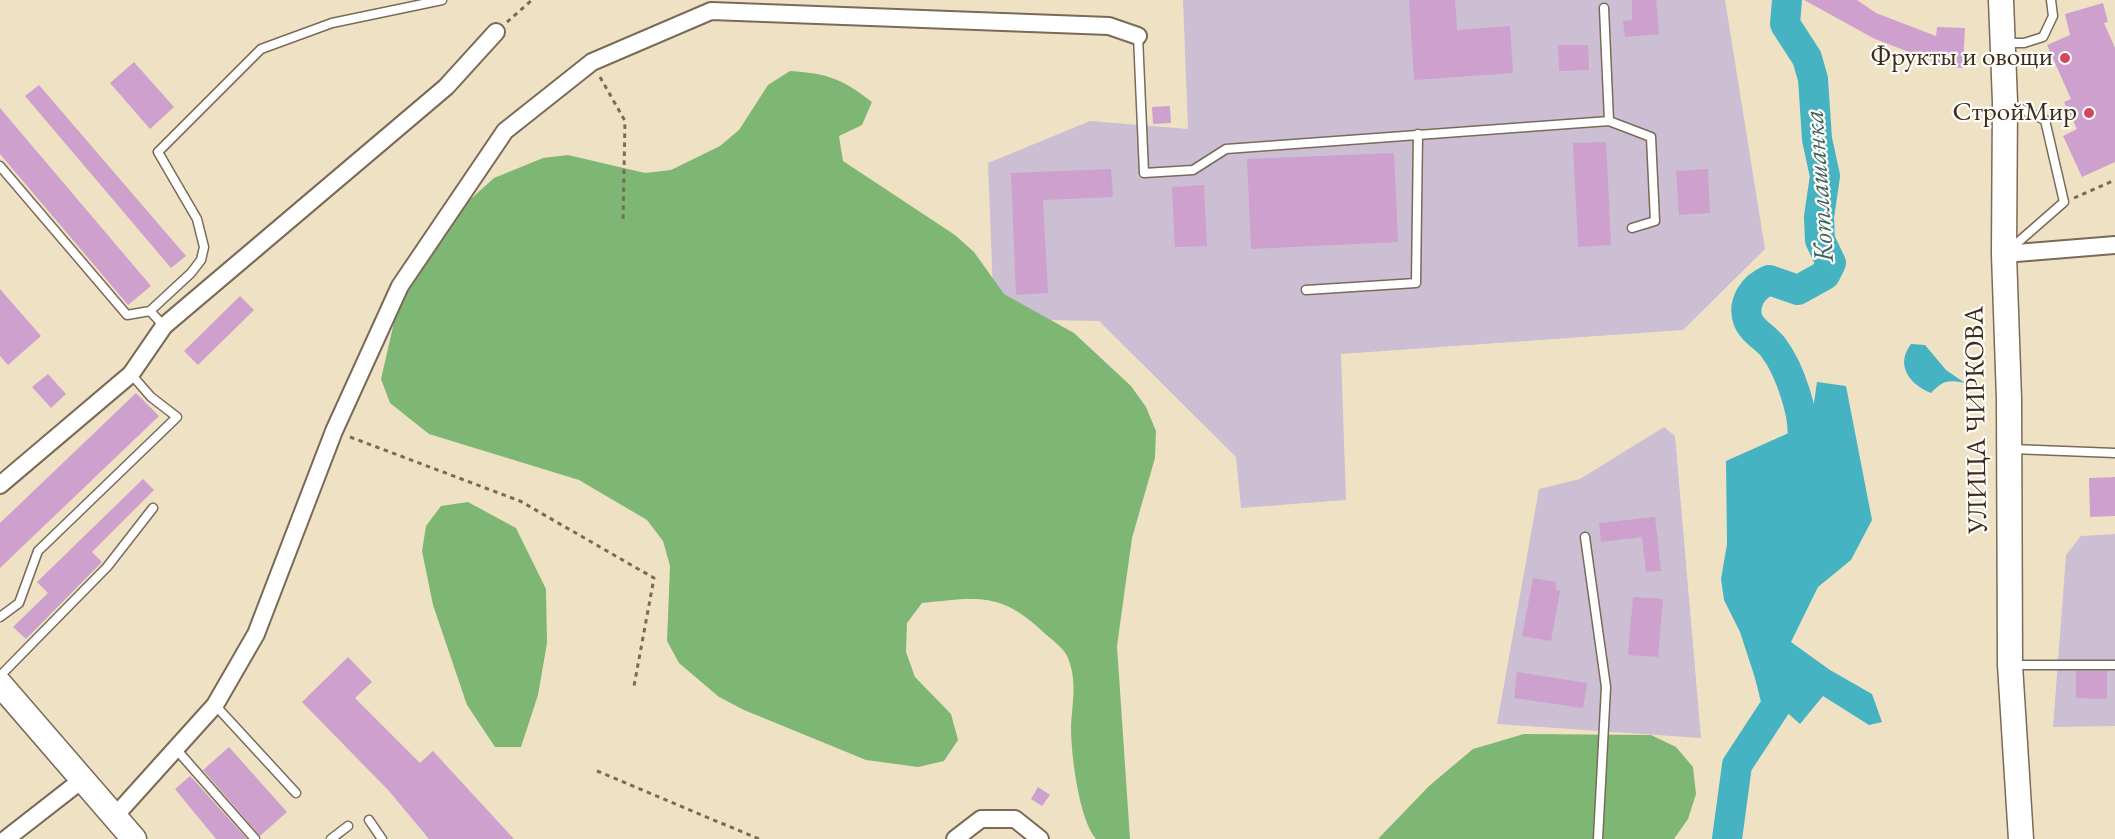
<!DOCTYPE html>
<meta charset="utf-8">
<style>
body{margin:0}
canvas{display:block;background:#efe2c4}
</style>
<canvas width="2115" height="839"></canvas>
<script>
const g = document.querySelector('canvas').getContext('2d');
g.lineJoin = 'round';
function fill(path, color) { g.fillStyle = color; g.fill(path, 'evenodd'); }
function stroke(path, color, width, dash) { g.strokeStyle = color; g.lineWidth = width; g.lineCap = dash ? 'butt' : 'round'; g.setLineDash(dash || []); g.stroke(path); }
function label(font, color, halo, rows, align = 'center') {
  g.font = font + ' "EB Garamond",serif'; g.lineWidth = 4.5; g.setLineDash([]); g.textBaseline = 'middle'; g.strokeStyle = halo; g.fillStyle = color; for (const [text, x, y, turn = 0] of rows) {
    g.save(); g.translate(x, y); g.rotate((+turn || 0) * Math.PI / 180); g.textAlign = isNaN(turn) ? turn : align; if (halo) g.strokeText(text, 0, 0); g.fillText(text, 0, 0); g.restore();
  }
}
fill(new Path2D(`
 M1183,0H1725L1765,249L1683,330L1341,354L1346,500L1241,508L1236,457L1099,321L994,319L988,163L1090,121L1188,129Z
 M1664,427L1675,436L1701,738L1497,724L1539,489L1580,479Z
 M2115,534V726L2053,727L2066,555L2081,536Z`), '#ccbed3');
fill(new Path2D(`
 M790,71C826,73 843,79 872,102L862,125L839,136L843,161L955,235L974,252L1004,294L1074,333L1131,386L1146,407L1156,431L1155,458L1132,538L1117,646L1130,839H1096C1079,820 1071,754 1071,728C1072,703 1078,680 1067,656C1062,646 1049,638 1041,630C999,591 975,598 922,603L907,623L906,652L915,677L951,714L958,740L944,761L918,767L866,760L744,710L719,697L679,663L667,641L670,566L663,541L647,520L579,480L429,434L390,403L381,379L398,305L422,257L452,216L494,178L543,158L568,155L645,173L671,170L720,146L739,130L768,85Z
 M468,502L516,528L546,589L547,643L538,695L521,747H495L467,705L433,605L422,551L426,526L441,506Z
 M1524,734L1651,735L1676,747L1693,767L1696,794L1688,819L1674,839H1378L1429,786L1473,749Z`), '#7eb774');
fill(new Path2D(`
 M1911,344L1925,345L1946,370L1965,383C1948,380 1944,380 1931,393C1909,384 1895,365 1911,344Z
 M1817,382L1846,386L1872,520L1851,560L1818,587L1791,642L1830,670L1872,694L1882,722L1869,725L1823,696L1800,724L1758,687L1740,632L1724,600L1721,579L1727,544L1726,461L1811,423Z`), '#46b3c2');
stroke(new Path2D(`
 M1787,0L1785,24L1807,58L1813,79L1817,139L1825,176L1819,217L1820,240L1831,263L1825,275L1798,290L1769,280C1753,287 1742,303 1748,320C1752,331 1766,338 1773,347C1789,368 1808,419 1801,446C1799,453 1794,460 1791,467
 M1727,839L1737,765L1777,704L1767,664`), '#46b3c2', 30);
fill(new Path2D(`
 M1409,0H1455L1457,30L1510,26L1513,73L1414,80Z
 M1632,0H1656L1659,34L1625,37L1623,21L1632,20Z
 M1804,0H1857L1876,13L1936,36L1937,27L1965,28L1963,68L1935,66V62L1875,39Z
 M2103,3L2108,22L2104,23L2115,48V162L2082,177L2063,136L2077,129L2064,102L2071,99L2047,45L2070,35L2065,14Z
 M1558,45H1588L1589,70L1559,71Z
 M134,62L174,107L150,129L110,83Z
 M39,85L186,256L171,268L25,96Z
 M1170,106L1171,123L1153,124L1152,107Z
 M0,108L151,286L128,305L0,154Z
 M1606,142L1611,245L1578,247L1573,143Z
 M1394,153L1398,242L1251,249L1247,159Z
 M1111,169L1113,197L1043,200L1048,293L1016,295L1011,173Z
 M1708,169L1710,213L1679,215L1676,171Z
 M1204,185L1207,246L1175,247L1172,187Z
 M0,289L41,336L8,365L0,356Z
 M240,296L254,310L198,365L184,351Z
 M48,374L66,394L51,408L32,387Z
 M136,393L159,416L0,568V523Z
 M2115,477V516L2090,517L2089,478Z
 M143,479L154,490L92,552L102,562L26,639L13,627L48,593L37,582Z
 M1655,517L1661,571L1646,572L1642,537L1601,542L1599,523Z
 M1533,578L1556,582V590L1560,591L1551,641L1522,636Z
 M1633,597L1663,599L1658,657L1628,655Z
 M348,657L372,682L355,698L420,763L433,751L514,839H429L389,791L302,702Z
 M2076,671H2107V699L2076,698Z
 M1517,672L1587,683L1583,708L1514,698Z
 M229,747L287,812L260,836L203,770Z
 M190,776L193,779L247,839H216L175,789Z
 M1038,787L1050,795L1042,806L1031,799Z`), '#cea0cd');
const lane = new Path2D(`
 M1138,36L1144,173L1193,170L1226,149L1609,121L1604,8
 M2003,43H2024L2043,37L2053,16L2051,0
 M1609,121L1651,137L1655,221L1632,228
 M0,166L127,315L150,311L191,273L201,260L204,247L197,219L158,152L261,49L332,23L442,0
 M2008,251L2064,202L2045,120L2008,103
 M1306,290L1416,283L1418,134
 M150,311L164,326
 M2012,449L2115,453
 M1585,537L1606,687L1598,839
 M0,617L19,603L38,551L177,417L151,397L131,374
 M2013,665H2115
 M0,676L107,567L153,508
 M215,705L296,793
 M176,749L255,839
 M369,820L382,839
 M331,839L348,826`);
const street = new Path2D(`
 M2004,254L2115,245
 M0,485L131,374L164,326L446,87L496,32
 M115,816L215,705L256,634L334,431L400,286L505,131L592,62L711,11L1109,26L1138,36
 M6,839L83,779
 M955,839L981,819H1015L1040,839`);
const secondary = new Path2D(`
 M2001,0L2005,102L2004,254L2009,399L2010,665L2021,839
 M0,684L134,839`);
stroke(lane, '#7a6a58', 11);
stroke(street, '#7a6a58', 20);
stroke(secondary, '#7a6a58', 27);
stroke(new Path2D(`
 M507,22L532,0
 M600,77L625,121L623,221
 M2074,198L2115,180
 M350,437L520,501L654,578L634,686
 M597,771L759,839`), '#7a6a58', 3, [4.5, 4.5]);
stroke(lane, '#fff', 8);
stroke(street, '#fff', 16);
stroke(secondary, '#fff', 24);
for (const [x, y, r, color] of [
 [2065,58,6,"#d1495b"],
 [2089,113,6,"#d1495b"]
]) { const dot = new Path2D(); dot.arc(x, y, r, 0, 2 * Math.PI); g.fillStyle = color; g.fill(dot); stroke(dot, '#fdfcf7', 2); }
label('27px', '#3b2a1e', '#fdfcf7', [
 ["Фрукты и овощи",2053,58],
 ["СтройМир",2077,113]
], 'right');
label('27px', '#3b2a1e', '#fdfcf7', [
 ["УЛИЦА ЧИРКОВА",1977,420,-91]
]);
label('italic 28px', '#3f6160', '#fdfcf7', [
 ["Котлашанка",1820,186,-94]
]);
</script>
